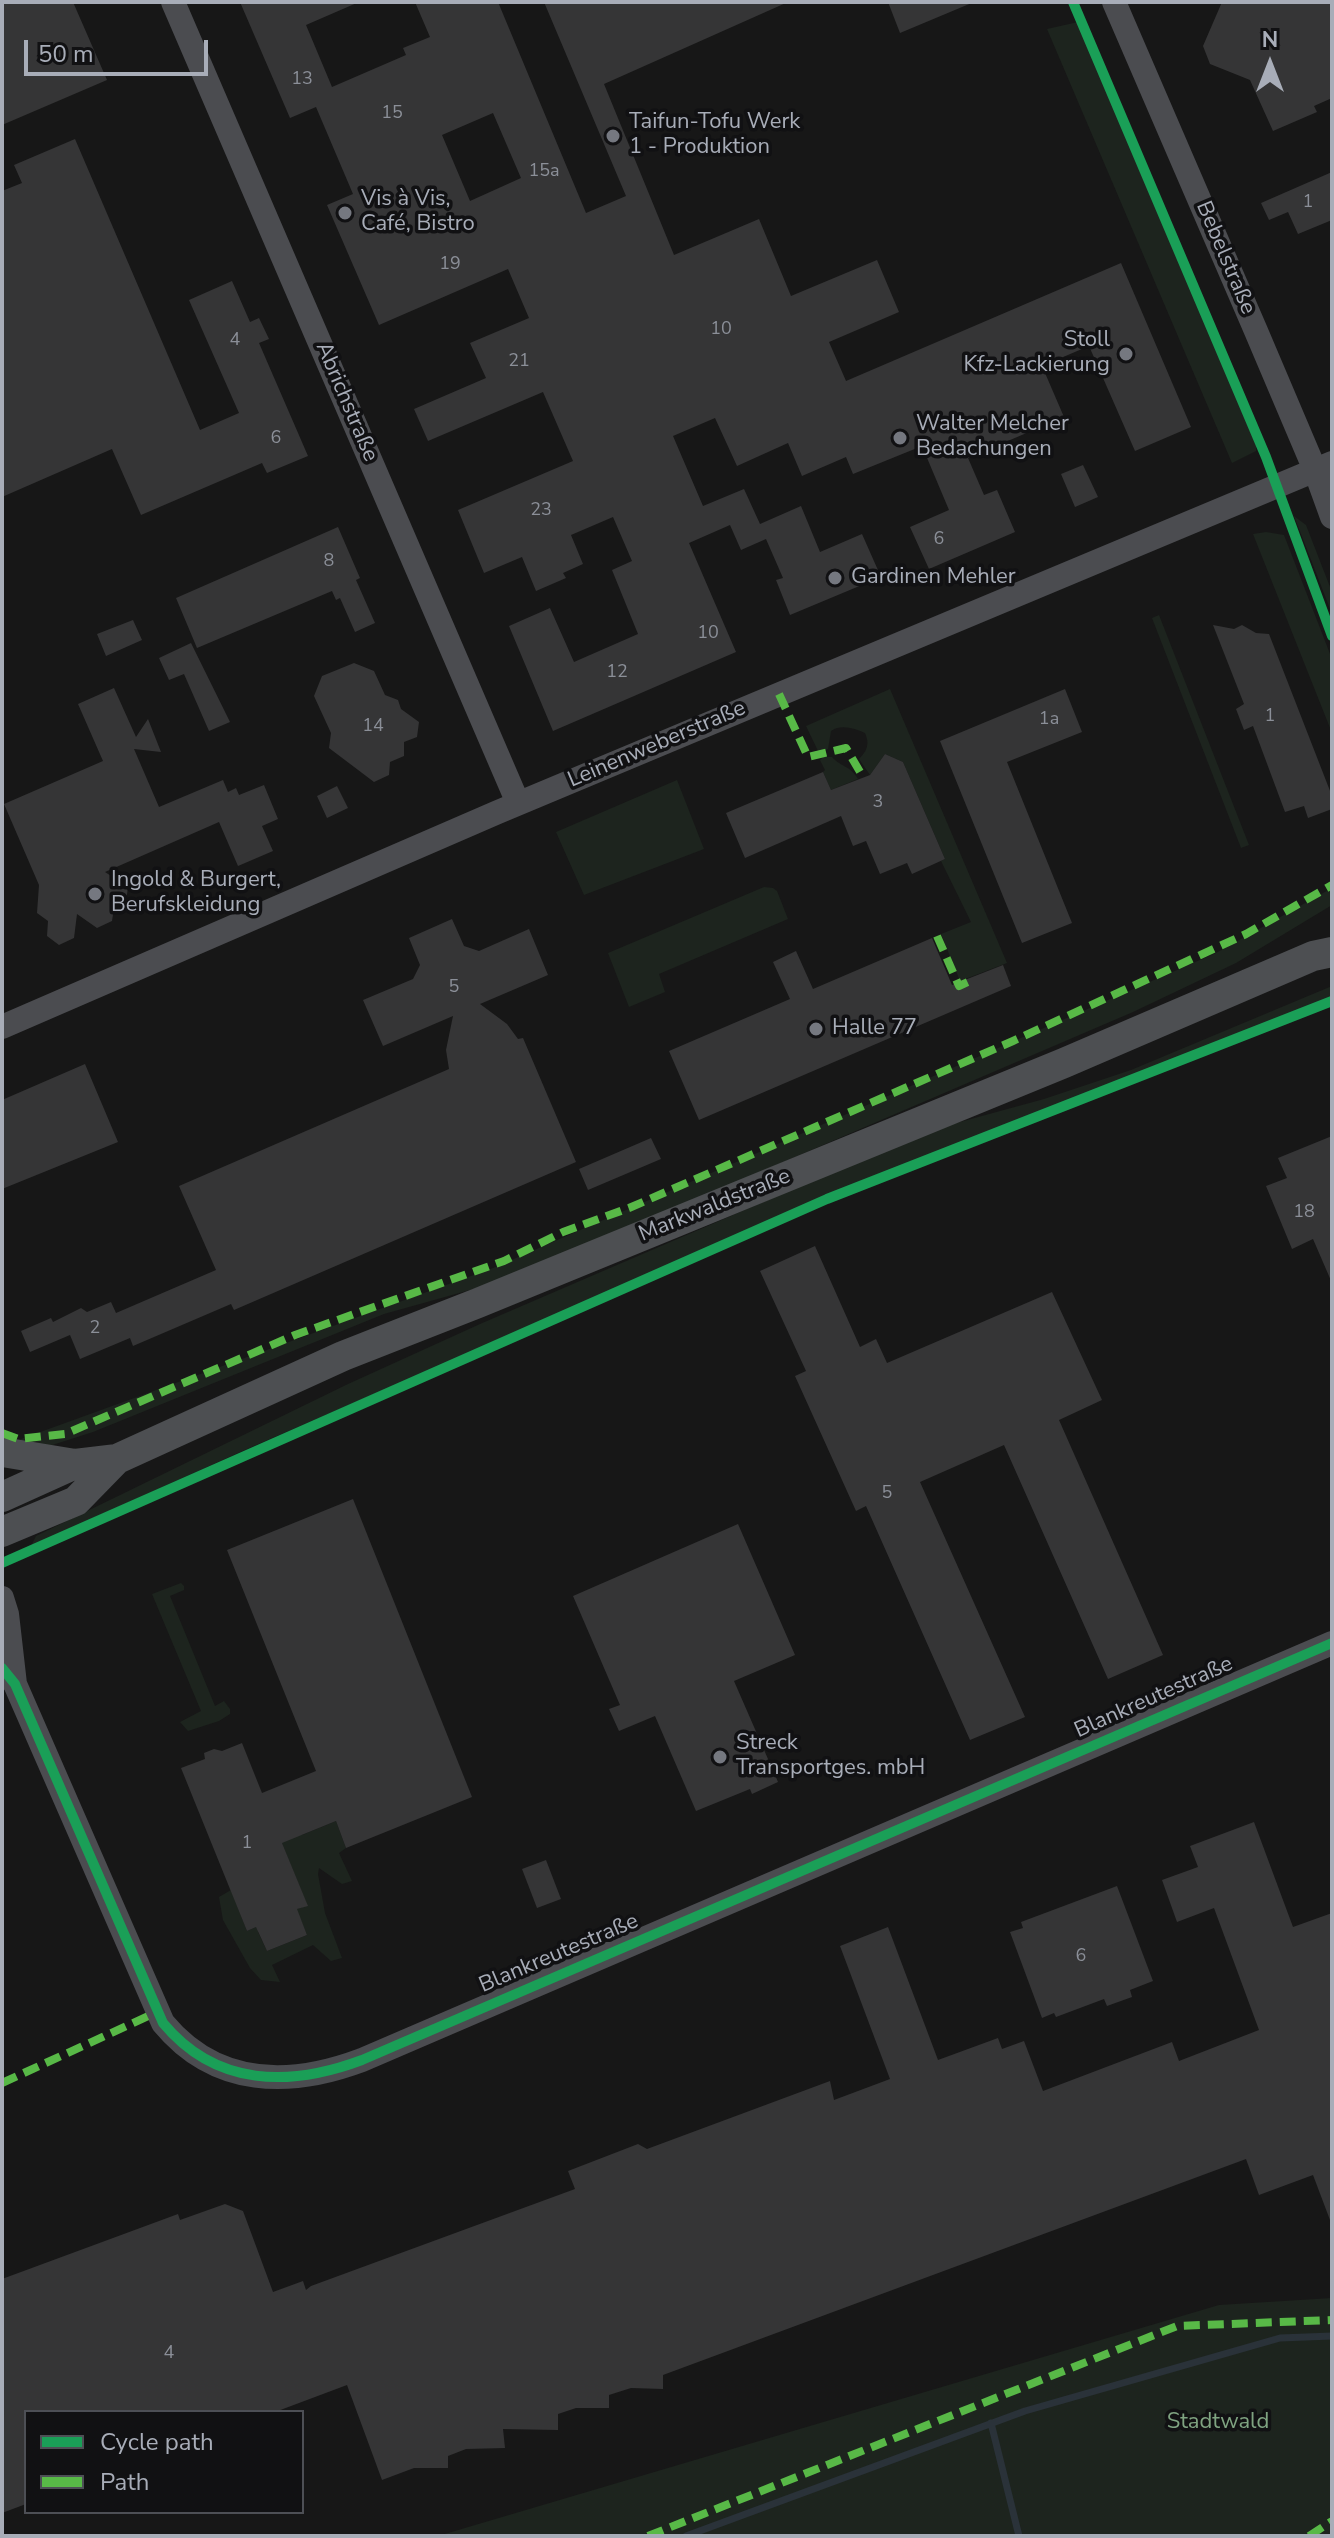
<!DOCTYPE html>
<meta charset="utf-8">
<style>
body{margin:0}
#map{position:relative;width:1334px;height:2538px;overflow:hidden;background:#171717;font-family:"Nunito Sans",sans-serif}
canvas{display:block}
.frame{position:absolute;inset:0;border:4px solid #a8adb8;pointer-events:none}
.legend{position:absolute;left:24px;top:2410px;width:280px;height:104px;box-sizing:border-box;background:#111113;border:2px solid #4d4f55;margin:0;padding:10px 14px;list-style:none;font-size:24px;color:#a8adb8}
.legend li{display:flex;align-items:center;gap:16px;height:40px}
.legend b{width:40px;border:2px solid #4d4f55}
.north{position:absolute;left:1230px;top:24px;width:80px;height:80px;-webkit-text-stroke:6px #111113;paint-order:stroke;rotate:0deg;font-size:22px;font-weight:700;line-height:32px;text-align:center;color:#a8adb8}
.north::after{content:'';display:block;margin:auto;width:28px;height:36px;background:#a8adb8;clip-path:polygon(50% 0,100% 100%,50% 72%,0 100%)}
.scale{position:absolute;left:24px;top:40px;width:184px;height:36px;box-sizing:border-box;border:4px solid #a8adb8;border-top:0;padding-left:10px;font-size:24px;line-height:28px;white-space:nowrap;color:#a8adb8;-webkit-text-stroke:6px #111113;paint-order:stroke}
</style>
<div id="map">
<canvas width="1334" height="2538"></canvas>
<div class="frame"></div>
<ul class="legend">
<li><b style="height:10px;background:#1a9f57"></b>Cycle path</li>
<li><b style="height:10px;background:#58b947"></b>Path</li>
</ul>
<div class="north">N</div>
<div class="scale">50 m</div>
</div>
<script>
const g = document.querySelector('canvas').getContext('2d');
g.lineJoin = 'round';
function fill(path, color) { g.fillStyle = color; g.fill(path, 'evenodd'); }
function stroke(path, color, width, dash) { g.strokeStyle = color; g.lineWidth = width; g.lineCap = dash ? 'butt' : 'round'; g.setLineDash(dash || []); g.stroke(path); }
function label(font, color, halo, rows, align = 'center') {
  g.font = font + ' "Nunito Sans",sans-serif'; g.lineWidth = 7; g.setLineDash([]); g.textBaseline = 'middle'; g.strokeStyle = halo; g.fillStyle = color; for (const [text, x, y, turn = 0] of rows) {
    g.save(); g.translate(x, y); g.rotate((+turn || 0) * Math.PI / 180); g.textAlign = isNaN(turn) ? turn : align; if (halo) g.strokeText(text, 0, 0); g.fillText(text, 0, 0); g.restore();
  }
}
fill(new Path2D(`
 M1078,22L1256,445V451L1232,463L1047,29Z
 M1294,516L1306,525L1332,592V614Z
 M1266,532L1284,535L1332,659V733L1253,534Z
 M1159,615L1249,845L1241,848L1152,618Z
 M890,689L1007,963L960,981L941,934L971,922L941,861L945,859L903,762L885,754L870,775L859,759C867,751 870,744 865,733C854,728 841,724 831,731L828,749L819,753L806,726Z
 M823,757H832C842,768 850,765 858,779L831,790L823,772L825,770L820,760Z
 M677,780L704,849L584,895L556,832Z
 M764,887L773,888L777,891L788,919L659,974L665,992L629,1007L608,953Z
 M1332,888V905L1236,963L1133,1012L513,1278L384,1314L93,1432L43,1448L15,1446L21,1439L493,1268L1216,953Z
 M1332,986V999L827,1199L256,1445L31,1546L36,1536L348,1384L480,1324L884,1150L949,1125L1044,1099L1131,1070Z
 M181,1583L184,1586V1590L170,1596L215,1706L224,1701L230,1709V1714L219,1721L188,1731L180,1722L201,1711L152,1594Z
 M272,1819L302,1835L336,1821L346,1848L339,1853L352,1881L342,1884L319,1868L318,1874L325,1913L342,1958L331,1961L313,1945L272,1965L280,1982L261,1980L250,1968L223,1920L219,1897L231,1890L247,1931L264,1923L258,1932L267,1951L307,1935L298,1914L289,1912L307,1905Z
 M1332,2298V2536H438L1219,2305Z`), '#1d241e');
stroke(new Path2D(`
 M991,2423L1019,2536
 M686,2536L1025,2411L1280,2338L1332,2336`), '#2a3239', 7);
fill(new Path2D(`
 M2,2H73L107,80L2,125Z
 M240,2H359L306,25L332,87L406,55L403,48L430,37L415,2H498L586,213L626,196L544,2H788L604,84L674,255L759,219L791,296L877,260L899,312L829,342L846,381L1121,263L1191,427L1135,451L1089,346L1042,366L1064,417L968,458L984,495L997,490L1015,532L929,569L910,527L949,510L922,446L853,474L846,457L802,476L788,443L737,466L715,418L673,436L703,506L744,489L760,524L801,506L820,552L862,534L881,577L790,615L776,580L783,578L766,539L741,550L730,525L689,543L736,652L553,731L509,626L550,608L574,662L638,634L612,570L632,561L613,517L571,535L583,564L563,573L566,578L536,591L522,557L484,573L458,510L573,461L543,392L428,441L414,409L486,378L470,343L529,318L508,269L379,325L327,205L353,194L316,107L290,118ZM493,113L521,178L470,201L442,135Z
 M888,2H974L900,33Z
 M1222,2H1332V98L1314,106L1317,112L1273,131L1250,80L1210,64L1203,46Z
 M75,139L200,430L239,413L189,300L232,281L250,322L259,318L269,339L259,343L308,456L267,473L262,463L141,515L112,449L2,497V191L22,183L14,165Z
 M1332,172V220L1298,234L1288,212L1269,220L1261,203Z
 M1083,465L1098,497L1075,507L1061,474Z
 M338,527L360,578L356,580L375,623L355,632L340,598L336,600L332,591L197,648L176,598Z
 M133,620L142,640L106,656L97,634Z
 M1213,625L1234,629L1242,625L1256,633L1269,634L1332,796V809L1308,818L1304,806L1285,812L1253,726L1244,730L1236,709L1244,704Z
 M191,643L230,722L209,731L184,674L169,680L159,658Z
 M354,663L374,671L385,695L398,700L401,709L419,722L417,737L404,742V756L390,762L389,775L374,782L329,748L331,733L314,696L322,676Z
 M114,688L136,737L148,719L161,752L134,749L159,807L223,780L228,792L236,788L239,795L264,785L278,819L262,826L273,851L238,866L219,822L105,872L128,887L126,902L114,908L112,921L97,928L77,914L74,938L59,945L47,936L48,921L37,913L39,885L4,804L103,761L78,704Z
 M1065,689L1082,732L1007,762L1072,923L1022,943L940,741Z
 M885,754L903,762L945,859L912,874L907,863L880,874L866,841L853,846L841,816L745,858L726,813L823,772L831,790L870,775Z
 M337,786L348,808L327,818L317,796Z
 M452,919L464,946L479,951L529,929L548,975L480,1004L507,1024L518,1039L523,1038L576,1162L234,1310L231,1304L133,1346L130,1338L80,1359L70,1335L30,1352L21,1331L51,1318L53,1322L81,1308L87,1312L111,1302L116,1313L216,1270L179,1186L449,1069L446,1050L453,1016L383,1046L363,1000L413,979L420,965L409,938Z
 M932,938L952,985L1003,965L1011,986L699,1120L669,1051L790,999L773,962L796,951L813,989Z
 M85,1064L118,1142L2,1189V1100Z
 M1332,1136V1283L1313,1239L1292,1249L1266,1186L1287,1178L1278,1158Z
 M651,1138L661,1159L588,1190L579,1169Z
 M815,1246L860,1347L876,1339L887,1363L1052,1292L1102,1400L1059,1420L1163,1655L1108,1679L1004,1445L920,1482L1025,1717L970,1740L866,1506L856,1511L795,1376L806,1371L760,1271Z
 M353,1499L472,1797L346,1848L336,1821L282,1843L308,1906L297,1909L307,1935L267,1951L256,1927L247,1931L181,1768L205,1759L204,1753L214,1749L222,1751L242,1743L262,1793L316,1771L227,1550Z
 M738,1524L795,1655L734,1681L778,1782L752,1794L750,1789L696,1811L655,1716L619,1731L609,1709L620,1705L573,1596Z
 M1254,1822L1293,1927L1332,1913V2220H1330L1313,2175L1259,2195L1246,2159L663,2375V2389L631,2388L609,2395V2408H576L558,2414V2430L503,2429L505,2448L466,2449L448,2456V2468H414L382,2480L347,2385L275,2412H26V2504L2,2513V2279L178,2214L180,2220L225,2204L243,2211L273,2292L303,2281L306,2290L311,2286L575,2189L568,2171L638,2144L647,2149L830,2081L834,2100L890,2079L840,1946L888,1927L938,2060L998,2038L1002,2049L1024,2041L1043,2091L1172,2042L1179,2061L1259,2030L1214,1908L1177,1922L1162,1880L1198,1867L1190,1846Z
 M546,1860L561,1899L537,1908L522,1869Z
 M1117,1886L1153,1981L1130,1990L1132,1997L1107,2006L1104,1999L1056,2017L1054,2013L1042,2018L1010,1932L1023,1928L1021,1922Z`), '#353536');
stroke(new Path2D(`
 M173,2L518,803
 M1114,2L1256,331L1315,470L1332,517
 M2,1027L498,812L1332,463
 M2,1598L7,1614L15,1684
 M2,1668L15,1684L163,2023C216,2087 290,2087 362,2060L1332,1643`), '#4b4c50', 24);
stroke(new Path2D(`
 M2,1452L75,1464
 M2,1497L75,1464L117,1459L343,1356L478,1303L1064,1063L1313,956L1332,952
 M2,1532L76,1501L117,1459`), '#4d4f52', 30);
stroke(new Path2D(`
 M779,694L808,757L846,748L863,777
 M937,936L959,986L970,981
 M2,1433L18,1439L65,1434L295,1335L504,1261L563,1232L629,1208L1013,1041L1246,934L1332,885
 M2,2083L157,2012
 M648,2536L1177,2326L1332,2320
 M1309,2536L1332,2521`), '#58b947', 8, [16, 8]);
stroke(new Path2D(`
 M1073,2L1266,457L1332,636
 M2,1563L827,1199L1332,1001
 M2,1668L15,1684L163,2023C216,2087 290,2087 362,2060L1332,1643`), '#1a9f57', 10);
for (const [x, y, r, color] of [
 [613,136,8,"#757880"],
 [345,213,8,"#757880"],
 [1126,354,8,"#757880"],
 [900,438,8,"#757880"],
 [835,578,8,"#757880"],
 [95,894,8,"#757880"],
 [816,1029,8,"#757880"],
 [720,1757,8,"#757880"]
]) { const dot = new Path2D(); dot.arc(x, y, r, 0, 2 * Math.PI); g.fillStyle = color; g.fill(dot); stroke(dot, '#111113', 3); }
label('18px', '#8b8f98', null, [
 ["13",302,80],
 ["15",392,114],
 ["15a",544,172],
 ["1",1308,203],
 ["19",450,265],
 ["10",721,330],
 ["4",235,341],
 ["21",519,362],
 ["6",276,439],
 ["23",541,511],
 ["6",939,540],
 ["8",329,562],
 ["10",708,634],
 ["12",617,673],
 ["1",1270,717],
 ["1a",1049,720],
 ["14",373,727],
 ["3",878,803],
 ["5",454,988],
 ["18",1304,1213],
 ["2",95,1329],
 ["5",887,1494],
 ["1",247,1844],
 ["6",1081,1957],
 ["4",169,2354]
]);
label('22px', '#a8adb8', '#111113', [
 ["Taifun-Tofu Werk",629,123],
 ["1 - Produktion",629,148],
 ["Vis à Vis,",361,200],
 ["Café, Bistro",361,225],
 ["Stoll",1110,341,"right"],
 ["Kfz-Lackierung",1110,366,"right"],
 ["Walter Melcher",916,425],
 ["Bedachungen",916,450],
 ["Gardinen Mehler",851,578],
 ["Ingold & Burgert,",111,881],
 ["Berufskleidung",111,906],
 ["Halle 77",832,1029],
 ["Streck",736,1744],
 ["Transportges. mbH",736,1769]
], 'left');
label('22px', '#a8adb8', '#111113', [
 ["Bebelstraße",1225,258,67],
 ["Abrichstraße",346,402,67],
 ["Leinenweberstraße",657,745,-23],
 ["Markwaldstraße",715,1206,-22],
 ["Blankreutestraße",1154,1698,-24],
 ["Blankreutestraße",559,1954,-23]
]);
label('22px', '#7fa381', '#111113', [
 ["Stadtwald",1218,2423]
]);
</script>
